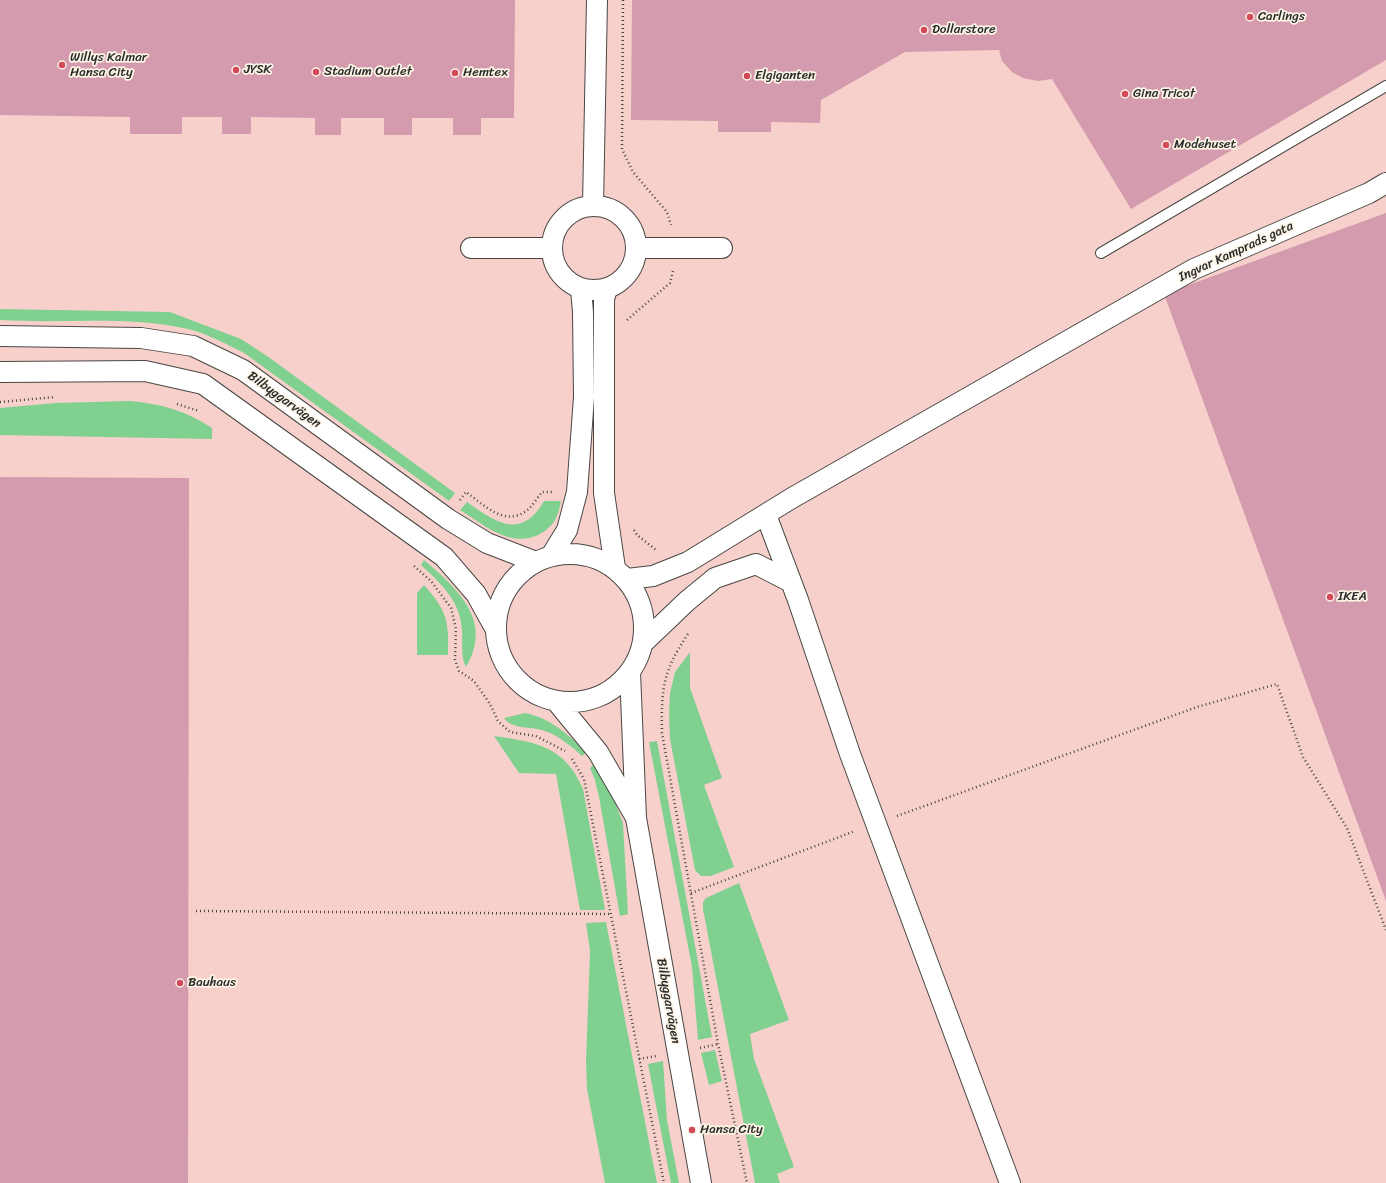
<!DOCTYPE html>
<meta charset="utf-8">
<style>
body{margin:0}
canvas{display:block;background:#f5e8ce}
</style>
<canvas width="1386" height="1183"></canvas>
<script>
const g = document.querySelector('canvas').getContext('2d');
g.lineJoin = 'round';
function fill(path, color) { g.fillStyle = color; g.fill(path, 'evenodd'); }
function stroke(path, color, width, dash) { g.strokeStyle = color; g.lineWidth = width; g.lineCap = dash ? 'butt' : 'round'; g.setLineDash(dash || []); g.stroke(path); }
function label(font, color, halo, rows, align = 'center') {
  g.font = font + ' Sriracha,sans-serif'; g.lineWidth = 3.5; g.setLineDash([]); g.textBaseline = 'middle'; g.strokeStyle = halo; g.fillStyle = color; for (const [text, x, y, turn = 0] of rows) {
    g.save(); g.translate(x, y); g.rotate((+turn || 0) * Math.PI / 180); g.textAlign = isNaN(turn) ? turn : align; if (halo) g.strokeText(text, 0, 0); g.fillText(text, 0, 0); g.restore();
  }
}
fill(new Path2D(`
 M0,0H1386V1183H0Z`), '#f7d0cc');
fill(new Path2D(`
 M0,309L170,312L241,339L267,356L455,493L449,501L244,353C226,344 208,334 188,329C127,315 62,324 0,320Z
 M129,401C162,404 184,410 212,428V439L0,435V408L56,403Z
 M544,501H561C558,517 554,527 538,535C510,548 484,525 460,510L467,502C495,522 521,541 544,501Z
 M424,560C457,588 494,621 466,667C460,655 463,643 462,631C461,601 441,584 421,565Z
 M424,585C447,611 449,620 448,655H417V593Z
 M690,652V688L722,778L704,785L734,867L711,876H701L695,870L670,739L669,713L670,693L675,672Z
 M525,713C551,718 568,735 587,752L582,756C571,746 559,736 545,731C532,726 512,730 504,718Z
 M494,736C536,742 565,746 583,789L605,910H580L556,774L519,773Z
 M657,741L712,1037L698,1040L692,967L649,742Z
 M595,763L610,789L623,823L628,914L620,916L599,797L595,780L590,768Z
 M739,883L789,1020L750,1034L754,1059L794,1167L777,1174L780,1183H755L703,909V902L706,898Z
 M606,922L657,1183H605L587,1089L586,1061L590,951L586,923Z
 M715,1050L722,1081L709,1085L701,1053Z
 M663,1061L667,1120L679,1183H671L648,1064Z`), '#80d090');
fill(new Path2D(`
 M0,0H515L514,118H481V135H453V118H412V135H384V118H341V135H315V118L251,117V134H222V117H182V134H130V117L0,115Z
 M632,0H1386V60L1131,209L1052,79L1038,81L1023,78L1012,72L1002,61L999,50L905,52L821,100L820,123L771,122V132H718V121L631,120Z
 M1386,213V901L1164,294Z
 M0,477L189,478L188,1183H0Z`), '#d49aad');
const lane = new Path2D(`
 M1101,253L1386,86`);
const street = new Path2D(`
 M552 248a42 42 0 1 1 84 0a42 42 0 1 1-84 0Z
 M593,206L597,0
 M471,248H551
 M636,248H722
 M607,289L604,299V493L615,568
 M0,336L141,338L193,346L243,370L448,519L487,543L536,562
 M0,372L145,371L203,384L444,557L476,594L496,630
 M766,515L798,600L850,754L1010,1183
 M496 628a74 74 0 1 1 148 0a74 74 0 1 1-148 0Z
 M551,556L567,530L577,492L584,397L583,312L581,289
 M627,579L653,576L688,562L792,498L1194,269L1369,193L1386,183
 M644,642L687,601L715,578L756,564L791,582
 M630,672L636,818L701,1183
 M556,701L598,752L635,816`);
stroke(lane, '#494743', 12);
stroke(street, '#494743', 22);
stroke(new Path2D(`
 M623,0L622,149L633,172L667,212L671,225
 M627,320L670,283L673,271
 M0,402L55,397
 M177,404L199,411
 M460,500L466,492C483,504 504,527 526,511C532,507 537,498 542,492H553
 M634,530L637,535L656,550
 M414,566L431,581L451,608L456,629L455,660L459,671L474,681L490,704L498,721L510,732L536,736L565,751
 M688,634C663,671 661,689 662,733L718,1044L747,1183
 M572,759L584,779L664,1183
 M897,816L1197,707L1277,684L1303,757L1347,828L1386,930
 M691,893L855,831
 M196,911L611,914
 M700,1048L718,1044
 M639,1059L656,1056`), '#494743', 2.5, [1, 3]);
stroke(lane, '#fff', 10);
stroke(street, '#fff', 20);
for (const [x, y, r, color] of [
 [1250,17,4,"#d1495b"],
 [924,30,4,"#d1495b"],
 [62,65,4,"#d1495b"],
 [236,70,4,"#d1495b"],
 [316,72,4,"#d1495b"],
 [455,73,4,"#d1495b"],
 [747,76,4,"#d1495b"],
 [1125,94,4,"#d1495b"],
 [1166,145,4,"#d1495b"],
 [1330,597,4,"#d1495b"],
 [180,983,4,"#d1495b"],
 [692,1130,4,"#d1495b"]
]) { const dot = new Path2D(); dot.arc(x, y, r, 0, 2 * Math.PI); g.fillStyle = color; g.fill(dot); stroke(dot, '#fcf5e5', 1.5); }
label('13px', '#2b2b2b', '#fcf5e5', [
 ["Carlings",1258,17],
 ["Dollarstore",932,30],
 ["Willys Kalmar",70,58],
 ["Hansa City",70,73],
 ["JYSK",244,70],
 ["Stadium Outlet",324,72],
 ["Hemtex",463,73],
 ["Elgiganten",755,76],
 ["Gina Tricot",1133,94],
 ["Modehuset",1174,145],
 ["IKEA",1338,597],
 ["Bauhaus",188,983],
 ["Hansa City",700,1130]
], 'left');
label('13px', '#2b2b2b', '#fcf5e5', [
 ["Ingvar Kamprads gata",1236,252,-25],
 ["Bilbyggarvägen",284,400,36],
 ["Bilbyggarvägen",668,1001,80]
]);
</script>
